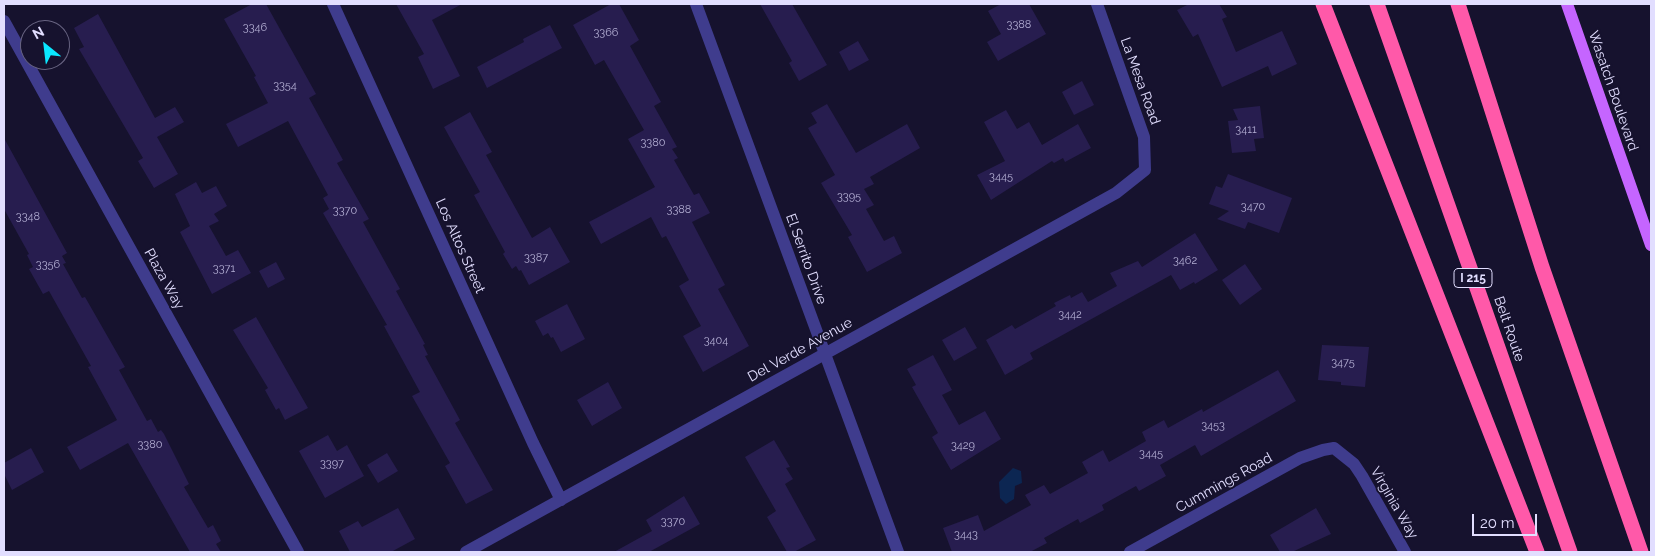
<!DOCTYPE html>
<style>
body{margin:0}
#map{position:relative;width:1655px;height:556px;overflow:hidden;background:#16122e;font-family:Raleway,sans-serif}
canvas{display:block}
.frame{position:absolute;inset:0;border:5px solid #e2deff;pointer-events:none}
.north{position:absolute;left:20px;top:20px;width:50px;height:50px;box-sizing:border-box;background:#16122e;border:1px solid #686482;border-radius:50%;rotate:331deg;font-size:14px;font-weight:700;line-height:20px;text-align:center;color:#e2deff}
.north::after{content:'';display:block;margin:auto;width:18px;height:22px;background:#0ae7ff;clip-path:polygon(50% 0,100% 100%,50% 72%,0 100%)}
.scale{position:absolute;left:1472px;top:514px;width:65px;height:22px;box-sizing:border-box;border:2px solid #e2deff;border-top:0;padding-left:6px;font-size:15px;line-height:18px;white-space:nowrap;color:#e2deff;-webkit-text-stroke:4px #16122e;paint-order:stroke}
</style>
<div id="map">
<canvas width="1655" height="556"></canvas>
<div class="frame"></div>
<div class="north">N</div>
<div class="scale">20 m</div>
</div>
<script>
const g = document.querySelector('canvas').getContext('2d');
g.lineJoin = 'round';
function fill(path, color) { g.fillStyle = color; g.fill(path, 'evenodd'); }
function stroke(path, color, width, dash) { g.strokeStyle = color; g.lineWidth = width; g.lineCap = dash ? 'butt' : 'round'; g.setLineDash(dash || []); g.stroke(path); }
function label(font, color, halo, rows, align = 'center') {
  g.font = font + ' Raleway,sans-serif'; g.lineWidth = 4; g.setLineDash([]); g.textBaseline = 'middle'; g.strokeStyle = halo; g.fillStyle = color; for (const [text, x, y, turn = 0] of rows) {
    g.save(); g.translate(x, y); g.rotate((+turn || 0) * Math.PI / 180); g.textAlign = isNaN(turn) ? turn : align; if (halo) g.strokeText(text, 0, 0); g.fillText(text, 0, 0); g.restore();
  }
}
fill(new Path2D(`
 M1013,468L1021,471L1022,483L1015,486L1014,499L1006,504L1000,498L999,482Z`), '#0c2652');
fill(new Path2D(`
 M252,4H266L316,94L309,98L343,160L337,163L369,219L363,222L400,289L396,291L425,344L423,345L428,355L425,356L460,420L455,423L493,490L466,504L445,466L450,463L412,396L420,392L384,326L387,325L323,213L329,209L323,198L328,195L288,121L238,147L226,124L268,103L254,77L256,76L224,19Z
 M396,4H462L432,20L460,76L433,89L418,57L424,54Z
 M611,4H619L639,40L630,46L661,102L654,106L677,147L672,149L678,158L674,160L694,195L699,193L710,213L692,222L725,285L718,289L749,346L703,372L683,336L701,326L679,286L689,280L666,236L662,238L651,217L601,244L589,222L655,187L628,139L644,130L604,60L595,65L573,25Z
 M760,4H792L827,65L799,81L789,63L792,61Z
 M1001,4H1029L1046,34L998,61L987,42L1001,34L988,11Z
 M1189,4H1219L1227,17L1222,19L1236,52L1282,31L1297,64L1272,76L1268,66L1222,87L1198,34L1193,37L1177,10Z
 M98,14L155,118L175,107L184,122L157,137L178,174L154,188L138,161L143,158L79,49L84,47L74,28Z
 M550,25L562,48L487,88L477,67L524,42L523,39Z
 M858,41L869,60L849,71L839,52Z
 M1082,81L1094,105L1074,115L1062,92Z
 M827,104L856,153L907,124L920,148L870,177L874,184L864,189L874,205L866,209L884,241L894,236L902,253L867,272L848,237L852,235L821,183L835,175L808,128L817,123L811,113Z
 M1260,106L1264,138L1254,139L1256,151L1232,153L1228,121L1238,120L1233,109Z
 M1006,110L1017,129L1029,122L1042,145L1078,124L1091,148L1065,162L1063,158L1054,163L1052,161L991,200L977,175L1005,161L984,122Z
 M470,112L492,152L486,155L532,238L550,227L570,262L529,285L521,270L519,271L516,266L512,269L503,254L505,252L474,195L480,192L444,127Z
 M4,138L67,253L62,256L66,263L63,264L82,298L85,297L125,367L119,370L147,421L151,419L158,432L161,430L164,434L189,484L184,487L208,528L213,525L221,541L216,544L221,552H190L128,443L80,470L67,447L117,420L88,367L91,366L49,291L43,294L29,269L33,267L27,255L29,254L4,209Z
 M1228,174L1292,198L1279,233L1248,222L1245,229L1217,219L1229,211L1209,204L1216,186L1222,188Z
 M196,182L202,193L216,186L227,206L214,214L219,221L209,226L226,256L238,250L251,273L212,294L180,232L190,226L175,194Z
 M1195,233L1218,270L1195,284L1194,282L1180,290L1171,275L1030,353L1033,359L1005,375L986,340L1012,325L1015,329L1056,306L1054,303L1070,295L1071,298L1082,292L1088,302L1117,286L1110,273L1138,261L1142,267Z
 M276,262L285,279L268,288L259,271Z
 M1245,264L1262,289L1240,305L1222,280Z
 M567,304L585,339L561,352L553,337L551,338L548,333L543,336L535,321Z
 M256,317L308,408L285,420L279,408L276,410L265,390L268,388L233,330Z
 M965,327L977,348L954,361L942,340Z
 M1322,345L1369,347L1365,387L1341,385V382L1318,380Z
 M933,355L952,390L942,395L959,425L985,411L1001,439L951,470L932,437L938,433L912,387L916,385L907,369Z
 M1278,370L1296,401L1201,456L1195,445L1160,465L1166,476L1139,491L1136,486L1102,505L1104,510L1080,523L1078,519L1044,538L1047,543L1030,552H952L943,528L978,515L984,531L1031,505L1025,495L1044,485L1050,494L1088,473L1082,462L1103,450L1109,462L1146,441L1142,432L1164,420L1168,428L1202,409L1203,412Z
 M608,382L622,408L592,426L577,400Z
 M328,435L337,451L347,445L364,476L325,498L299,451Z
 M774,440L790,467L786,468L793,479L785,484L816,540L794,552H787L767,517L776,511L745,457Z
 M31,448L44,472L12,490L4,474V463Z
 M387,453L398,471L378,483L367,465Z
 M684,496L700,524L649,552H614L652,531L646,520Z
 M398,508L415,539L391,552H350L339,531L358,521L362,527Z
 M1316,508L1331,534L1292,552H1280L1270,535Z`), '#271d4f');
stroke(new Path2D(`
 M333,4L533,443L561,500
 M696,4L898,552
 M4,21L298,552
 M466,552L1116,193L1145,170L1144,137L1097,4
 M1130,552L1300,458L1323,450L1334,448L1354,464L1362,476L1405,552`), '#3f3c8d', 12);
stroke(new Path2D(`
 M1567,4L1651,245`), '#c565ff', 12);
stroke(new Path2D(`
 M1323,4L1537,552
 M1377,4L1570,552
 M1458,4L1542,267L1641,552`), '#ff59a9', 15);
label('11px', '#b3aed3', null, [
 ["3388",1019,25],
 ["3346",255,28],
 ["3366",606,33],
 ["3354",285,86],
 ["3411",1246,130],
 ["3380",653,143],
 ["3445",1001,177],
 ["3395",849,197],
 ["3470",1253,207],
 ["3388",679,210],
 ["3370",345,211],
 ["3348",28,217],
 ["3387",536,258],
 ["3462",1185,261],
 ["3356",48,265],
 ["3371",224,269],
 ["3442",1070,315],
 ["3404",716,341],
 ["3475",1343,363],
 ["3453",1213,426],
 ["3380",150,445],
 ["3429",963,446],
 ["3445",1151,454],
 ["3397",332,464],
 ["3370",673,522],
 ["3443",966,535]
]);
for (const [x, y, w] of [
 [1473,278,38]
]) { const box = new Path2D(); box.roundRect(x - w / 2, y - 9.5, w, 19, 4); g.fillStyle = '#16122e'; g.fill(box); stroke(box, '#e2deff', 1); }
label('bold 12px', '#e2deff', null, [
 ["I 215",1473,278]
]);
label('14px', '#e2deff', '#16122e', [
 ["La Mesa Road",1140,81,70],
 ["Wasatch Boulevard",1613,91,71],
 ["Los Altos Street",460,246,66],
 ["El Serrito Drive",806,259,70],
 ["Plaza Way",164,279,61],
 ["Belt Route",1509,329,71],
 ["Del Verde Avenue",800,350,-29],
 ["Cummings Road",1224,483,-29],
 ["Virginia Way",1394,503,60]
]);
</script>
